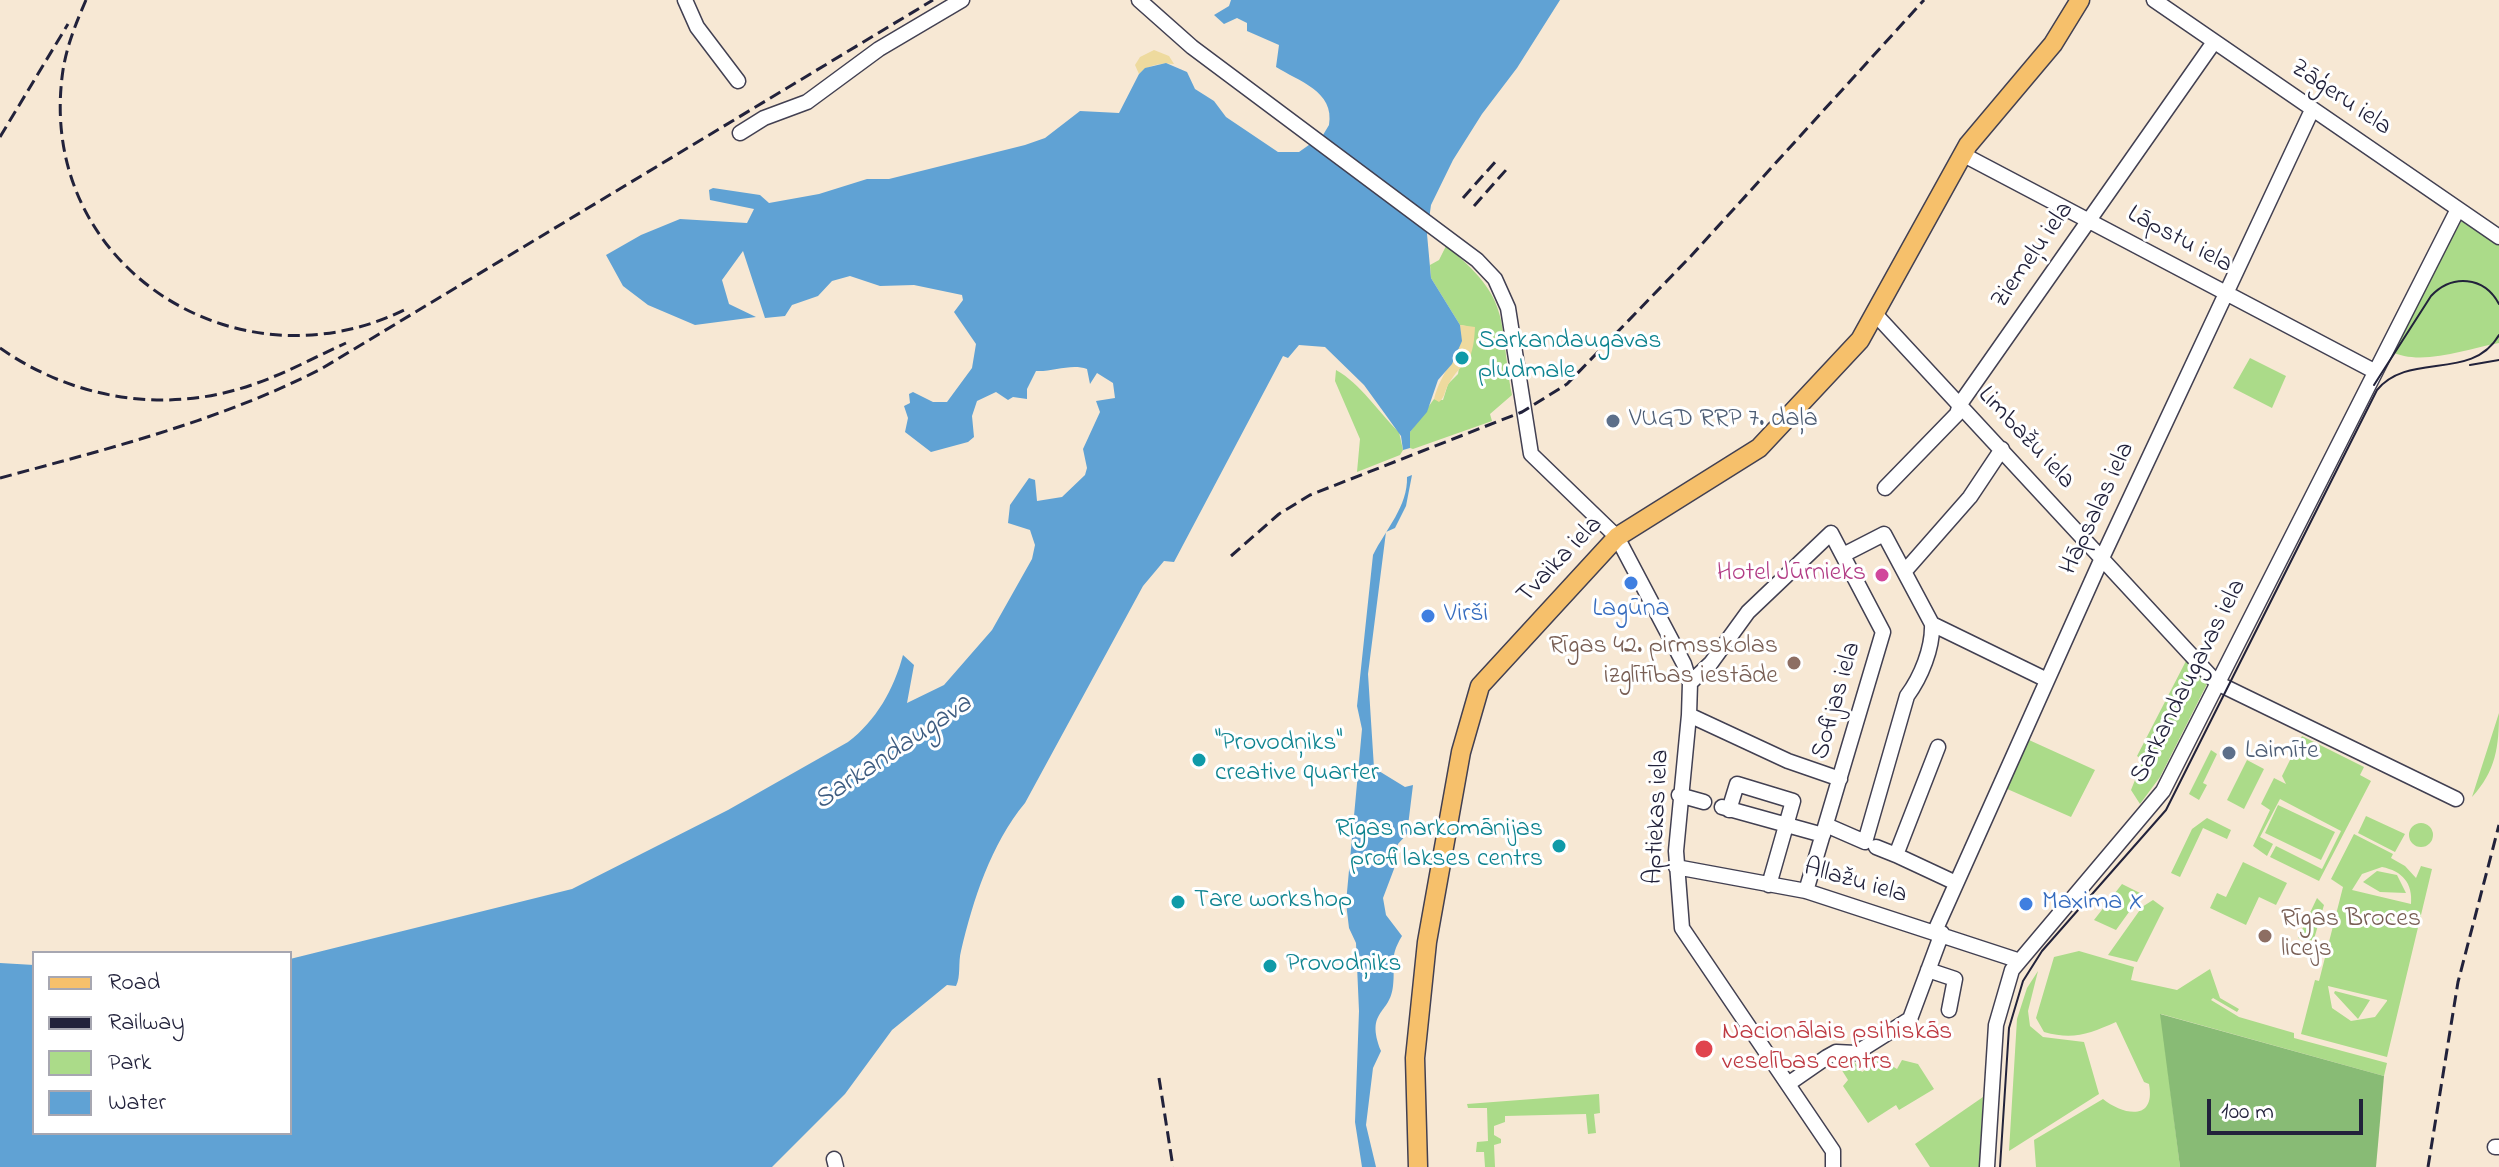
<!DOCTYPE html>
<meta charset="utf-8">
<style>
body{margin:0}
#map{position:relative;width:2499px;height:1167px;overflow:hidden;background:#f7e8d4;font-family:"Indie Flower",sans-serif}
canvas{display:block}
.legend{position:absolute;left:32px;top:951px;width:260px;height:184px;box-sizing:border-box;background:#fff;border:2px solid #a7a7b1;margin:0;padding:10px 14px;list-style:none;font-size:24px;color:#22223b}
.legend li{display:flex;align-items:center;gap:16px;height:40px}
.legend b{width:40px;border:2px solid #a7a7b1}
.scale{position:absolute;left:2207px;top:1099px;width:156px;height:36px;box-sizing:border-box;border:4px solid #22223b;border-top:0;padding-left:10px;font-size:24px;line-height:28px;white-space:nowrap;color:#22223b;-webkit-text-stroke:6px #fff;paint-order:stroke}
</style>
<div id="map">
<canvas width="2499" height="1167"></canvas>
<ul class="legend">
<li><b style="height:10px;background:#f6c06b"></b>Road</li>
<li><b style="height:10px;background:#22223b"></b>Railway</li>
<li><b style="height:22px;background:#abdb89"></b>Park</li>
<li><b style="height:22px;background:#60a2d4"></b>Water</li>
</ul>
<div class="scale">100 m</div>
</div>
<script>
const g = document.querySelector('canvas').getContext('2d');
g.lineJoin = 'round';
function fill(path, color) { g.fillStyle = color; g.fill(path, 'evenodd'); }
function stroke(path, color, width, dash) { g.strokeStyle = color; g.lineWidth = width; g.lineCap = dash ? 'butt' : 'round'; g.setLineDash(dash || []); g.stroke(path); }
function label(font, color, halo, rows, align = 'center') {
  g.font = font + ' "Indie Flower",sans-serif'; g.lineWidth = 6; g.setLineDash([]); g.textBaseline = 'middle'; g.strokeStyle = halo; g.fillStyle = color; for (const [text, x, y, turn = 0] of rows) {
    g.save(); g.translate(x, y); g.rotate((+turn || 0) * Math.PI / 180); g.textAlign = isNaN(turn) ? turn : align; if (halo) g.strokeText(text, 0, 0); g.fillText(text, 0, 0); g.restore();
  }
}
fill(new Path2D(`
 M2462,220L2499,242V343C2466,349 2420,367 2390,351Z
 M1446,246C1513,300 1498,318 1512,395L1490,414L1492,421L1413,449L1410,448V432L1434,399L1443,400L1448,384L1458,374L1466,326L1460,325L1431,278L1430,265L1439,260Z
 M2250,358L2286,376L2272,408L2233,388Z
 M1336,370C1361,384 1378,412 1399,432L1403,450L1400,455L1357,472L1360,439L1335,381Z
 M2187,659L2208,682L2160,777L2140,804L2131,790L2143,760L2137,756Z
 M2499,713C2499,746 2496,771 2472,797Z
 M2302,736L2364,767L2360,775L2371,781L2319,881L2270,857L2276,846L2322,869L2341,831L2280,799L2260,837L2273,844L2267,856L2253,846L2270,810L2261,804L2274,778L2286,784L2282,776Z
 M2029,740L2095,770L2071,817L2005,788Z
 M2211,750L2217,754L2203,783L2207,785L2199,800L2189,794Z
 M2247,760L2264,769L2244,809L2227,800Z
 M2278,805L2335,832L2321,860L2265,833Z
 M2366,816L2405,834L2395,852L2358,833Z
 M2207,818L2231,830L2227,839L2203,828L2180,877L2171,873L2192,829Z
 M2409 835a12 12 0 1 1 24 0a12 12 0 1 1-24 0Z
 M2354,834L2393,854L2391,858L2405,866L2416,878L2421,866L2432,869L2387,1057L2301,1034L2315,980L2319,981L2343,887L2331,879ZM2382,867C2402,871 2413,883 2411,904L2352,890L2362,874ZM2328,986L2387,1000V1001L2375,1017L2351,1021L2332,1008Z
 M2243,862L2287,883L2276,905L2259,897L2246,925L2210,908L2217,893L2226,897Z
 M2377,871L2397,875L2406,893L2380,892L2363,882Z
 M2122,884L2142,894L2116,930L2094,920Z
 M2317,898L2324,905L2314,939L2308,942L2298,938Z
 M2153,900L2164,908L2137,962L2108,955L2142,907Z
 M2079,951L2134,967L2131,980L2177,990L2210,969L2220,998L2239,1009L2237,1012L2213,998L2211,1000L2239,1017L2294,1033V1038L2387,1063L2384,1076L2161,1014L2180,1167H2036L2034,1140L2103,1099C2123,1115 2156,1122 2149,1084L2144,1082L2116,1022C2089,1034 2073,1040 2044,1032L2036,1018L2054,957Z
 M2038,971L2028,1011L2030,1026L2043,1037L2084,1042L2099,1094L2009,1151L2017,1019L2027,988Z
 M2335,991L2370,1000L2358,1019L2334,993Z
 M1849,1055L1862,1072L1881,1059L1897,1069L1902,1060L1918,1064L1934,1089L1899,1110L1896,1105L1868,1123L1843,1086L1848,1080L1838,1064L1840,1058Z
 M1599,1094L1600,1113L1594,1114L1596,1133L1588,1134L1586,1114L1505,1116V1122L1494,1126V1135L1501,1139V1143L1494,1145L1495,1167H1485L1484,1152H1476L1477,1142L1488,1141L1487,1108H1468L1467,1104Z
 M1983,1097L1979,1167H1930L1915,1144Z`), '#abdb89');
fill(new Path2D(`
 M2160,1014L2384,1076L2376,1167H2180Z`), '#88bb75');
fill(new Path2D(`
 M1154,50L1169,56L1174,64C1162,62 1148,65 1139,74L1135,65L1140,57Z
 M1460,325L1475,327C1473,369 1464,357 1448,385C1444,393 1445,397 1439,402L1434,399C1440,373 1463,352 1460,325Z`), '#eeda9e');
fill(new Path2D(`
 M1231,0H1560L1517,68L1482,114L1453,160L1431,205L1427,234L1431,278L1460,325L1462,341L1452,364L1438,380L1427,412L1410,432V448L1403,450L1401,436L1364,385L1325,347L1299,345L1288,358L1283,356L1174,562L1164,561L1143,586L1025,803C991,844 973,900 961,951C958,962 961,977 956,986L947,985L892,1030L845,1094L772,1167H0V963L34,965V1133H290V959L572,889L728,810L848,742C876,721 894,689 903,655L914,665L907,703L944,685L992,630L1032,559L1035,545L1030,530L1008,523L1010,505L1029,478L1035,480L1037,501L1062,497L1085,475L1087,468L1083,449L1100,412L1096,401L1115,398L1113,383L1097,373L1090,384L1087,369C1071,363 1053,372 1036,371L1027,389V399L1013,397L1008,400L996,392L977,401L972,416L974,437L968,442L931,452L905,432L908,418L904,406L910,403L909,394L913,392L933,402H947L972,368L976,344L954,312L963,300L962,295L914,285L880,286L850,276L832,281L818,296L792,305L785,316L765,318L743,251L722,280L729,304L756,317L695,325L648,305L623,286L606,255L641,235L680,219L747,223L754,209L710,200L709,190L713,188L760,195L769,203L819,194L867,179H889L1025,145L1045,138L1080,111L1119,113L1139,74L1145,68L1166,63L1187,72L1195,89L1214,101L1226,117L1278,152H1299L1323,135L1329,125C1335,91 1298,81 1276,67L1279,45L1247,31V23L1237,18L1224,24L1214,15L1229,6Z
 M1412,475L1406,506L1395,528L1386,532L1368,674L1374,768L1405,787L1413,785L1407,834L1398,844L1394,869L1383,898L1386,915L1402,936C1388,959 1396,965 1393,986C1390,1015 1365,1010 1381,1051L1373,1068L1366,1125L1376,1167H1362L1355,1122L1359,1011L1356,943L1349,928L1346,903L1362,729L1357,706L1373,555C1386,529 1408,506 1407,477Z`), '#60a2d4');
const minor = new Path2D(`
 M685,0L697,27L738,81
 M1139,0L1192,47L1477,260L1495,279L1508,308L1531,454L1617,537L1684,664L1690,683L1689,715L1676,851L1682,928L1833,1151V1167
 M2154,0L2499,237
 M740,133L764,118L807,102L879,49L962,0
 M1962,154L2374,371
 M1877,316L2217,683L2456,799
 M1885,488L1957,414L1960,404L2214,42
 M1905,571L1970,497L2002,449
 M1932,624L2047,680
 M1690,683L1711,663L1748,612L1831,533L1883,632L1806,891
 M1689,715L1788,761L1840,779
 M1938,747L1896,855L1956,883
 M1679,795L1704,802
 M1722,807L1823,835
 M1729,810L1737,784L1793,801L1769,885
 M1826,825L1865,842L1907,696C1921,677 1933,648 1932,624L1884,534L1845,554
 M1876,847L1896,855
 M1676,867L1806,891L2017,960
 M1935,931L2102,558L2312,110
 M1928,970L1955,979L1949,1010
 M1788,1084L1827,1057L1836,1052L1856,1053L1910,1019L1942,933
 M2495,1147H2499
 M834,1159L836,1167
 M1987,1167L1996,1025L2012,970L2163,791L2458,209`);
const major = new Path2D(`
 M1418,1167L1415,1058L1427,942L1461,752L1480,686L1617,537L1759,448L1860,340L1968,145L2053,44L2080,0`);
stroke(minor, '#424052', 17);
stroke(major, '#424052', 21);
stroke(minor, '#fff', 14);
stroke(major, '#f6c06b', 18);
stroke(new Path2D(`
 M2470,365L2499,360
 M2374,385L2431,296C2452,274 2484,276 2499,304
 M2000,1167L2009,1028L2023,981L2042,951L2166,810L2377,390C2409,351 2472,382 2499,335`), '#22223b', 2);
stroke(new Path2D(`
 M86,0C76,23 67,45 63,70C34,265 238,395 408,308
 M0,137L68,24
 M1463,198L1496,161
 M1474,206L1506,170
 M0,348C70,397 157,413 239,389C277,378 311,359 346,343
 M0,478C111,448 219,421 321,369L933,0
 M1231,556L1279,514L1310,495L1522,412L1567,384L1691,256L1924,0
 M1159,1078L1173,1167
 M2428,1167L2458,982L2499,825`), '#22223b', 3, [12, 6]);
for (const [x, y, r, color] of [
 [1462,358,8,"#0f9aa8"],
 [1613,421,8,"#5c6f8a"],
 [1882,575,8,"#d1479c"],
 [1631,583,8,"#3f7fe0"],
 [1428,616,8,"#3f7fe0"],
 [1794,663,8,"#8d6e63"],
 [2229,753,8,"#5c6f8a"],
 [1199,760,8,"#0f9aa8"],
 [1559,846,8,"#0f9aa8"],
 [1178,902,8,"#0f9aa8"],
 [2026,904,8,"#3f7fe0"],
 [2265,936,8,"#8d6e63"],
 [1270,966,8,"#0f9aa8"],
 [1704,1049,10,"#e0444e"]
]) { const dot = new Path2D(); dot.arc(x, y, r, 0, 2 * Math.PI); g.fillStyle = color; g.fill(dot); stroke(dot, '#fff', 3); }
label('26px', '#22223b', '#fff', [
 ["Zāģeru iela",2340,99,34],
 ["Lāpstu iela",2179,241,28],
 ["Ziemeļu iela",2034,256,-55],
 ["Limbažu iela",2025,439,47],
 ["Hāpsalas iela",2099,509,-65],
 ["Tvaika iela",1561,561,-46],
 ["Sarkandaugavas iela",2190,682,-63],
 ["Sofijas iela",1838,701,-74],
 ["Aptiekas iela",1659,817,-87],
 ["Allažu iela",1855,883,16]
]);
label('26px', '#0d838f', '#fff', [
 ["Sarkandaugavas",1478,343],
 ["pludmale",1478,373],
 ["\"Provodņiks\"",1215,745],
 ["creative quarter",1215,775],
 ["Rīgas narkomānijas",1543,831,"right"],
 ["profilakses centrs",1543,861,"right"],
 ["Tare workshop",1194,902],
 ["Provodņiks",1286,966]
], 'left');
label('26px', '#4e5e75', '#fff', [
 ["VUGD RRP 7. daļa",1629,421],
 ["Laimīte",2245,753]
], 'left');
label('26px', '#b23c85', '#fff', [
 ["Hotel Jūrnieks",1866,575]
], 'right');
label('26px', '#366cbe', '#fff', [
 ["Lagūna",1631,611,"center"],
 ["Virši",1444,616],
 ["Maxima X",2042,904]
], 'left');
label('26px', '#785e54', '#fff', [
 ["Rīgas 42. pirmsskolas",1778,648],
 ["izglītības iestāde",1778,678],
 ["Rīgas Broces",2281,921,"left"],
 ["licejs",2281,951,"left"]
], 'right');
label('26px', '#be3a42', '#fff', [
 ["Nacionālais psihiskās",1722,1034],
 ["veselības centrs",1722,1064]
], 'left');
label('italic 28px', '#3e5c80', '#fff', [
 ["Sarkandaugava",894,754,-34]
]);
</script>
